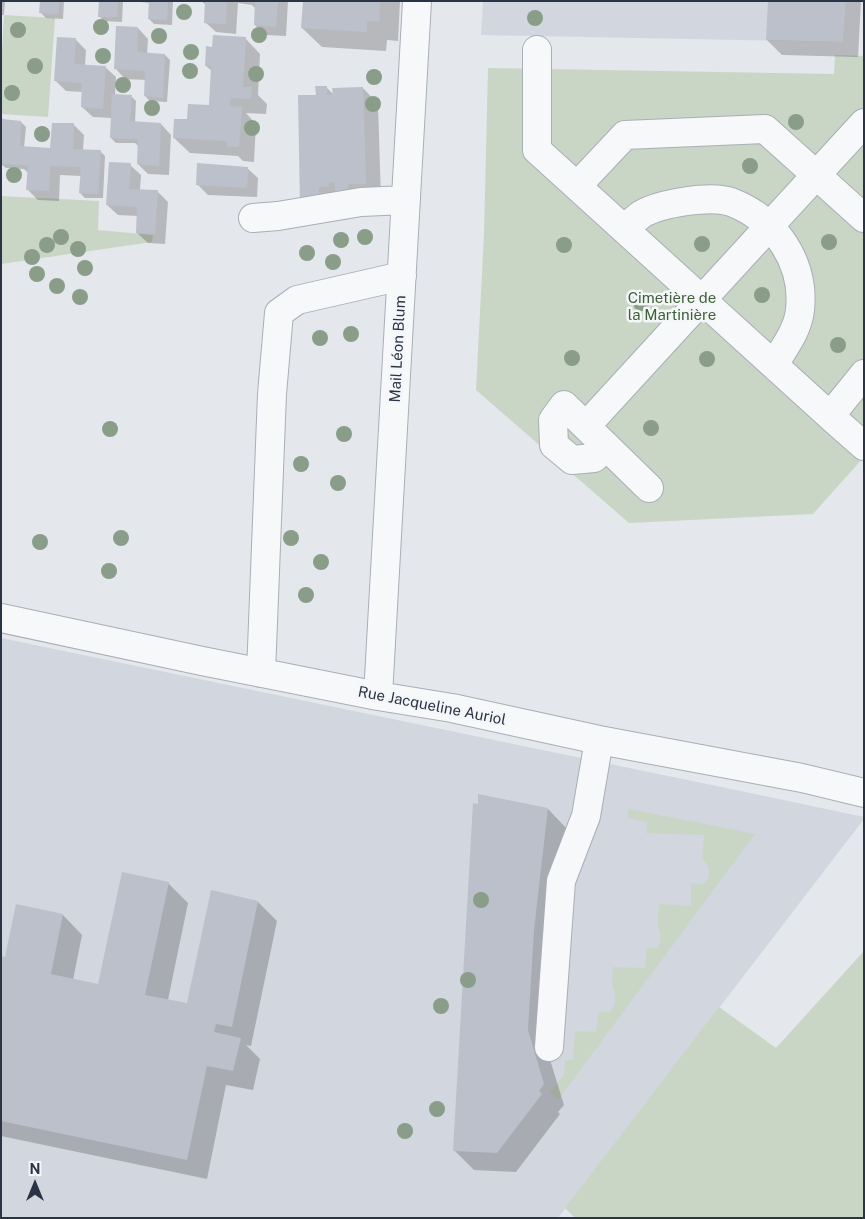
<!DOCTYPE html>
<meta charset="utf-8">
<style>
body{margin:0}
#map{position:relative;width:865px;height:1219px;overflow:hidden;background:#e4e7ec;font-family:"Public Sans",sans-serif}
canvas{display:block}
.frame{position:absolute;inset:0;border:2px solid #2b3445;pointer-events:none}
.north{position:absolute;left:10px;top:1159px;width:50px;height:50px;-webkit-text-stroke:4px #f4f6f9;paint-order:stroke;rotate:0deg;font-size:14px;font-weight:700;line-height:20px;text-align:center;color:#2b3445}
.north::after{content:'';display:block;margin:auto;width:18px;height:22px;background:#2b3445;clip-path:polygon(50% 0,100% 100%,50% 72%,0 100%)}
</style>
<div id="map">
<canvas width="865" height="1219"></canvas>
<div class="frame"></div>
<div class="north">N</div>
</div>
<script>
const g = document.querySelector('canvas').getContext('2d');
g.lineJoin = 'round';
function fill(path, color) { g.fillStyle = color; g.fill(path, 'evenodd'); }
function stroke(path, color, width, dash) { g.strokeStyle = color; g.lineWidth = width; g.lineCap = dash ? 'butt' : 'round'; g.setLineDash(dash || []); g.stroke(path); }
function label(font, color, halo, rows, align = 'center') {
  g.font = font + ' "Public Sans",sans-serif'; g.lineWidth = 5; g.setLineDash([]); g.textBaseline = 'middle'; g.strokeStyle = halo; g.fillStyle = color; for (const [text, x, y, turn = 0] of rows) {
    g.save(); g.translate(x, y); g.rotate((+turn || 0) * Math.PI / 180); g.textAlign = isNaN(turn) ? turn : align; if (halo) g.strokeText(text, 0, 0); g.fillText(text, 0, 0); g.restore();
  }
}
fill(new Path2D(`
 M483,1H846L843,42L481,35Z
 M1,638L755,794L864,817V819L558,1218H1Z`), '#d2d6de');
fill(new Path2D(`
 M4,15L55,18L48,117L1,114V67Z
 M835,55L864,56V457L813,514L629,523L476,390L484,234L488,68L834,74Z
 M1,196L99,201L98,230L153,235L152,242L1,264Z
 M629,809L755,834L558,1100L550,1092L564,1075L565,1061L573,1059L575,1031L596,1032L599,1012H609C617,1005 616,996 613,987C611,982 613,972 613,967L645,968L647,948H657C663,939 660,934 658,925C657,918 659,910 659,904L691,906V883L704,884L708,879L709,873L707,864L702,858L704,835L646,833L647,822L627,818Z
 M864,951V1218H575L565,1208L719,1007L776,1048Z`), '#c9d6c5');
fill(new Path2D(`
 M1,1H5L4,15H1Z
 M41,1H64L63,19L46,18L41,13Z
 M100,1H123L122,22L104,21L99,16Z
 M173,1L172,25L154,24L149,19L150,3L130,1Z
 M201,1H288L286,36L265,35L255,25L256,9L252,5L238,3L236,34L216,32L205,22L206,5Z
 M304,1H400L398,41L387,40L386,51L322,47L302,28Z
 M769,1H861L858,57L782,55L767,40Z
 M138,28L148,39L147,54L165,55L170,60L167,102L150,101L145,96L146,80L125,79L115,68Z
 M245,38L260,54L258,95L267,104L266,114L246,113L256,124L254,162L243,161L238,156L190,153L174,138L188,121L210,106L212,71L206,66L214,48Z
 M75,39L86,50L85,66L105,67L116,77L115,95L131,96L136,101L135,123L161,124L171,135L169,175L148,174L138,164L139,147L135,143H116L111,138L112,118L93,117L82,107L83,92L66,91L55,80Z
 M326,87L334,95L363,88L378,104L381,199L317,221V96Z
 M1,117L4,120L21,122L26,127L24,148L52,150L74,125L84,135L83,150L100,151L105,156L103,198H85L80,193L81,176L60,175L59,201L38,200L27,189L28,173L24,169L6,168L1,164Z
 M130,165L141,175L140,190L157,191L168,202L165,244L148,243L137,233L138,216L118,215L107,205Z
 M247,168L258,178L257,197L208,195L197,184Z
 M479,805L548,809L567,829L547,1050L564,1105L558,1112L560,1114L516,1172L474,1170L454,1150Z
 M168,883L188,903L168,1000L188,1005L258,902L277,921L251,1046L246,1045L260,1059L253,1090L226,1085L207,1179L1,1136V957L6,958L17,906L63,915L82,935L73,980L99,986Z`), '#0003');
fill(new Path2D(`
 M40,1H59L58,14L39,13Z
 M99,1H118L117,17H98Z
 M149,1H168L167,20L148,19Z
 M205,1H227L226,24L204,23Z
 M255,1H278L276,27L254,25Z
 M303,1H380L379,22L367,21V32L301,28Z
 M768,1H846L843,42L766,40Z
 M116,26L138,27L137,52L165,54L163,98L144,96L145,71L114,69Z
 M213,35L246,37L243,87H252L251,99L231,98L230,102V106L242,107L239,147L227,146V141L173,138L174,119H187L188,104L209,105L211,66H205L206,46L212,47Z
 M57,37L76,38L74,64L106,66L103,109L81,107L82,83L54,81Z
 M315,86H327V95H333L332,88L363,87L366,184H348V192L335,193V182L329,183V186L319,187V201L300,206L298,95H316Z
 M112,94L132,95L130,121L161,123L159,166L137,164L138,139L110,138Z
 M2,119L21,121L20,146L50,148L52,123H74L73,149L101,150L98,194L79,193L81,167L50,166L49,191L26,190L28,165L1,164Z
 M109,162L131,163L129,189L158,190L155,234L136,233L137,207L106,205Z
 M197,163L248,167L247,188L196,185Z
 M478,794L548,808L534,930L528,1030L544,1084L539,1091L542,1094L497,1153L453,1151L473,803L478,804Z
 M122,872L169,882L145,995L187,1003L211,890L258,901L232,1027L216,1024L214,1032L241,1038L233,1071L207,1066L187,1160L1,1121V956L5,957L16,904L63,914L51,974L98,984Z`), '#bbc0ca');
const minor = new Path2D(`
 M537,50V150L830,416L864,374
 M577,186L625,135L765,129L864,218
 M253,218L278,216L361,202L406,200
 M625,229C630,224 636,218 642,214C661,203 711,195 731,202C776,219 805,263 800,310C798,330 784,348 774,364
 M830,416L864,446
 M586,426L864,123
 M606,446L594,458L572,460L554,445L553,420L564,405L649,488
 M1,618L202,661L378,696L452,708L599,740L802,778L864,793
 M261,673L272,394L279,313L297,300L402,276
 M378,696L417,1
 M549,1047L561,881L586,816L599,740`);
stroke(minor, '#a9aeb7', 30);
stroke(minor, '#f7f8fa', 28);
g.fillStyle = '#899d89';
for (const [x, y] of [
 [184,12],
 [535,18],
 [101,27],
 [18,30],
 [259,35],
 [159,36],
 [191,52],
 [103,56],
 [35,66],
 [190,71],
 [256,74],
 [374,77],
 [123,85],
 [12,93],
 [373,104],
 [152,108],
 [796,122],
 [252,128],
 [42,134],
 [750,166],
 [14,175],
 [61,237],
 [365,237],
 [341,240],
 [829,242],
 [702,244],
 [47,245],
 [564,245],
 [78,249],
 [307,253],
 [32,257],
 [333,262],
 [85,268],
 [37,274],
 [57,286],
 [762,295],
 [80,297],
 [641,303],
 [351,334],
 [320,338],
 [838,345],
 [572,358],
 [707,359],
 [651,428],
 [110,429],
 [344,434],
 [301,464],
 [338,483],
 [121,538],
 [291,538],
 [40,542],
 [321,562],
 [109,571],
 [306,595],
 [481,900],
 [468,980],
 [441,1006],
 [437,1109],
 [405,1131]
]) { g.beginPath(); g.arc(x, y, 8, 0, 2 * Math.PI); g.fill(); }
label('15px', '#3f6138', '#f4f6f9', [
 ["Cimetière de",672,298],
 ["la Martinière",672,315]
]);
label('15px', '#2b3445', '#f4f6f9', [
 ["Mail Léon Blum",398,349,-87],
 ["Rue Jacqueline Auriol",432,706,11]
]);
</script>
